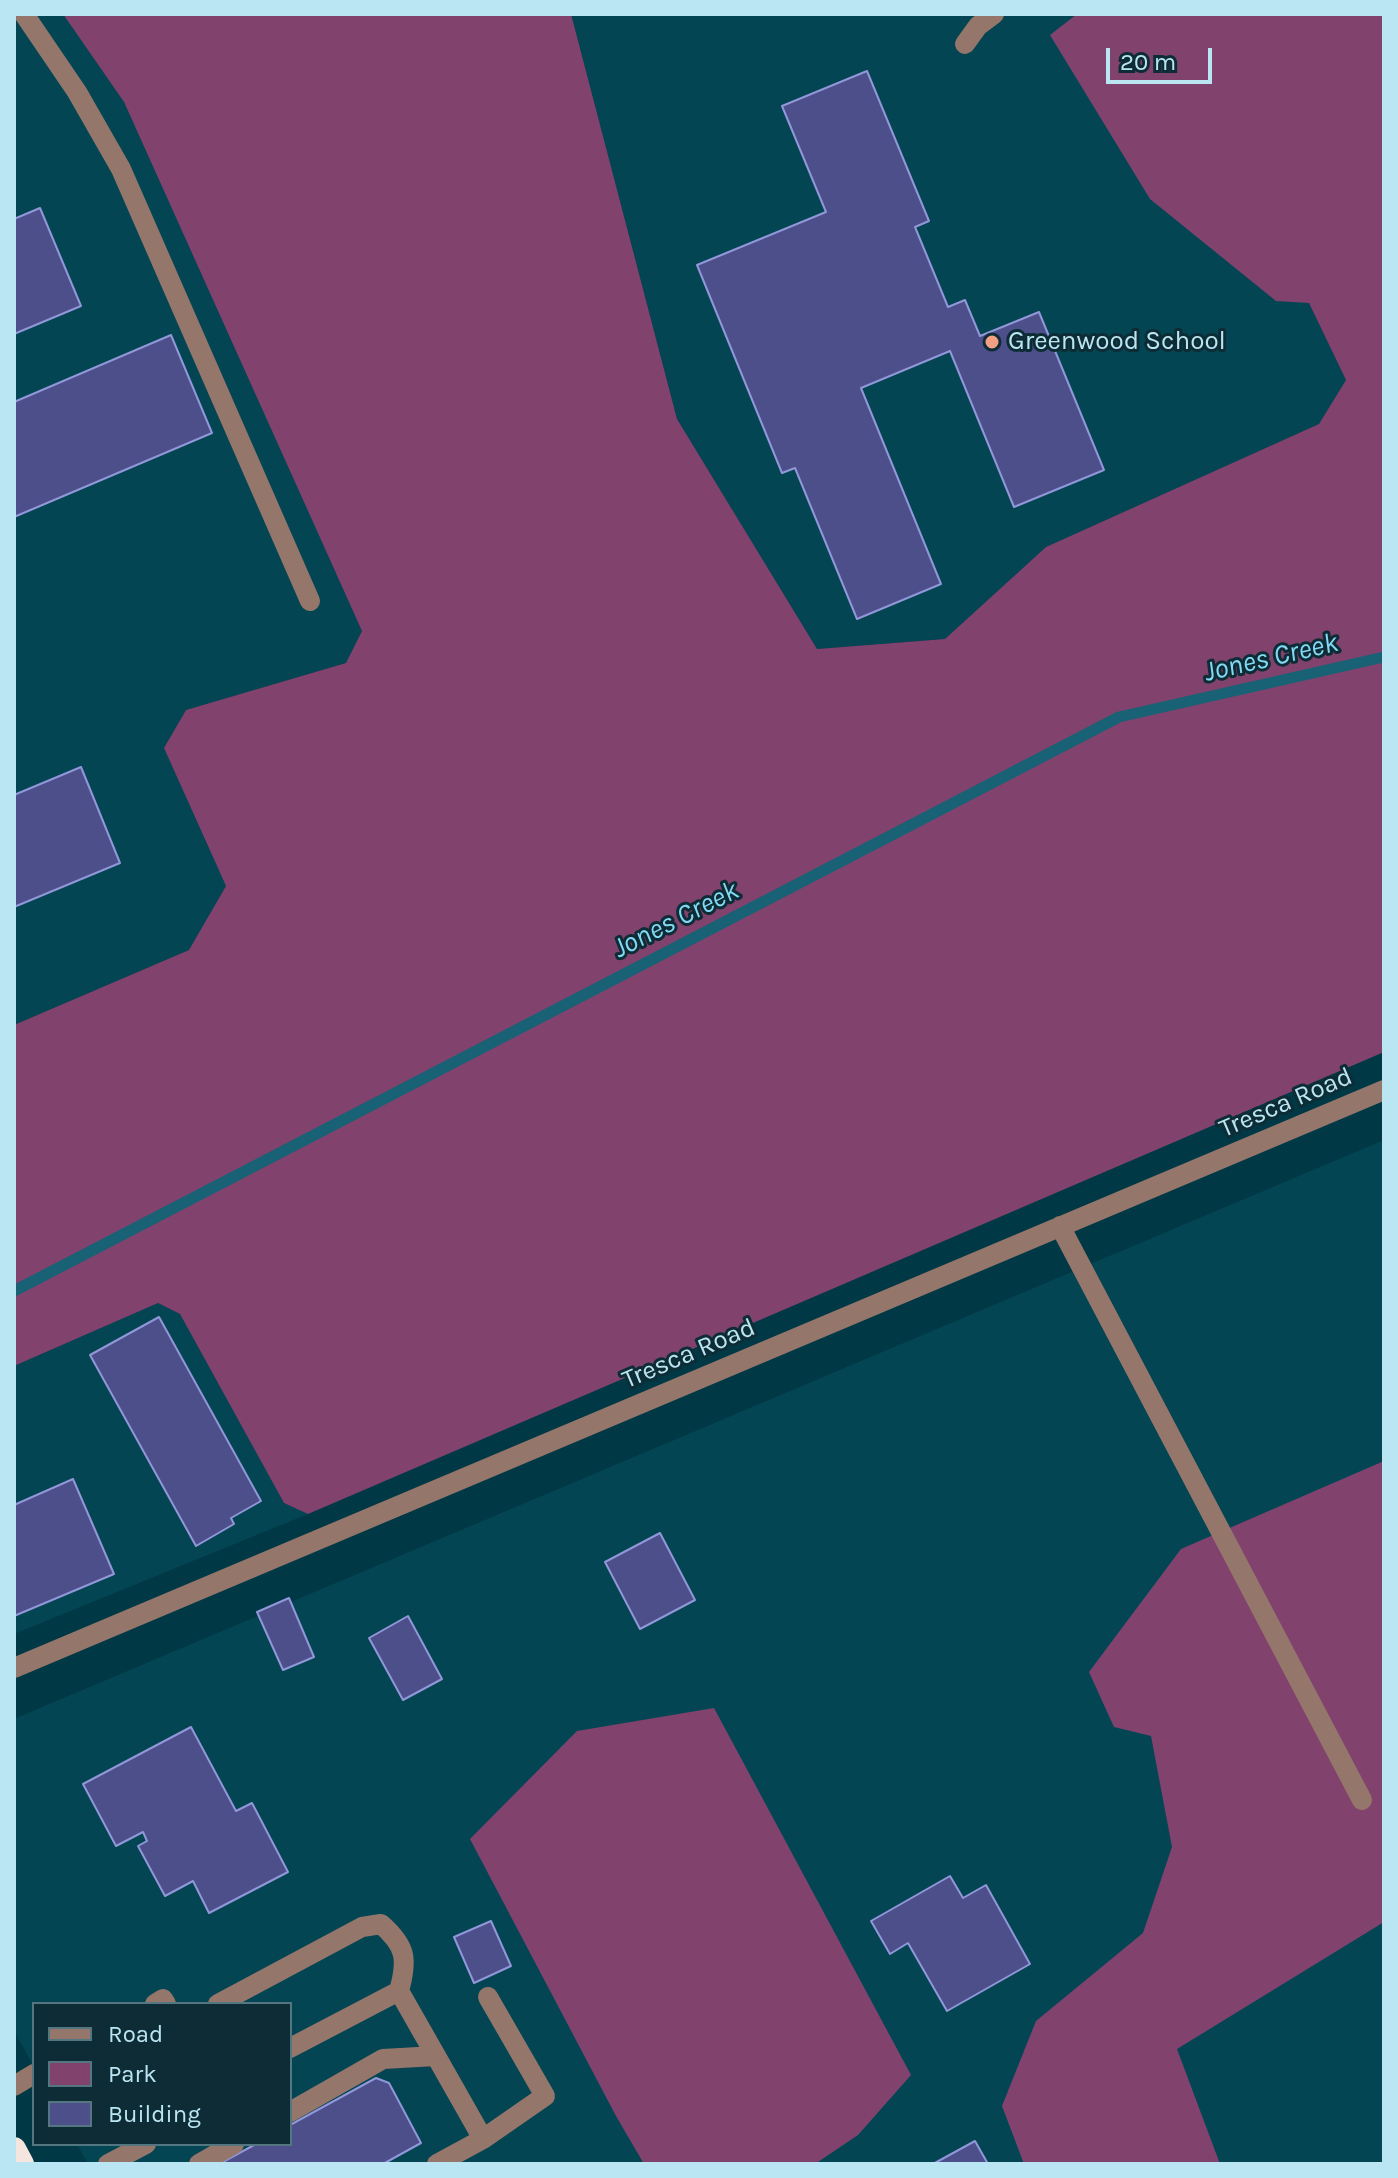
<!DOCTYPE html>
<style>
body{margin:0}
#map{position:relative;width:1398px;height:2178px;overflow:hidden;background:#003846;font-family:Karla,sans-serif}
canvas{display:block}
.frame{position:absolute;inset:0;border:16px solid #bae5f3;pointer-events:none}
.legend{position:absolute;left:32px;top:2002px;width:260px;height:144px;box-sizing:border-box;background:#0e2c35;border:2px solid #537681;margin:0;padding:10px 14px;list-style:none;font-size:24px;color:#bae5f3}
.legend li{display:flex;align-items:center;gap:16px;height:40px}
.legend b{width:40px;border:2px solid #537681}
.scale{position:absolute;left:1106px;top:48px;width:106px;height:36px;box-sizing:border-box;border:4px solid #bae5f3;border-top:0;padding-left:10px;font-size:24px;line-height:28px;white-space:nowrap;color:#bae5f3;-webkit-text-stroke:6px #0e2c35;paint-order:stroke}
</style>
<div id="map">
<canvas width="1398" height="2178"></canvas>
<div class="frame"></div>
<ul class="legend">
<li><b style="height:10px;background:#95766b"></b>Road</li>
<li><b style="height:22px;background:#81436e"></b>Park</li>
<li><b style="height:22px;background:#4c4f8a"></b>Building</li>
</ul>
<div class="scale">20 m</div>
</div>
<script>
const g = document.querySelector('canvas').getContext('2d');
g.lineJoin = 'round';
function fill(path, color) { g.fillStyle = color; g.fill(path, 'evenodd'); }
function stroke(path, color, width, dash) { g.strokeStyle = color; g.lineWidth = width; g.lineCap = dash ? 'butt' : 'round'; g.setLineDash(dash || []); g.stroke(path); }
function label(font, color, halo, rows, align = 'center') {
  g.font = font + ' Karla,sans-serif'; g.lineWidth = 6; g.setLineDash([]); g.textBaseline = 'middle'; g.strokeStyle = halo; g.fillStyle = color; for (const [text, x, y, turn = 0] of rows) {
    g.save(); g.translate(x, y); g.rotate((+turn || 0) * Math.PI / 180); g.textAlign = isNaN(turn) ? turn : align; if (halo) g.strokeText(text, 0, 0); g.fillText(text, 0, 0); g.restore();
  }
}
fill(new Path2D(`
 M14,14H63L124,102L362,631L346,663L186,710L164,748L226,886L189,950L14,1025Z
 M571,14H1077L1051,36L1309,303L1346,380L1319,424L1046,547L945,639L817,649L677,419Z
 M1384,1140V2164H88L77,2144H290V2004H34V2067L14,2031V1719Z
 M158,1303L180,1314L284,1503L308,1514L14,1634V1366Z`), '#044554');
fill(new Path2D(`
 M63,14H571L677,419L817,649L945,639L1046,547L1319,424L1346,380L1309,303L1276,301L1150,199L1050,35L1077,14H1384V1052L308,1514L284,1503L180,1314L158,1303L14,1366V1025L189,950L226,886L164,748L186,710L346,663L362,631L124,102Z
 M1384,1461V1922L1177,2049L1220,2164H1024L1002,2106L1036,2021L1143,1933L1172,1847L1151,1736L1114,1727L1089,1672L1181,1549Z
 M714,1708L911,2075L858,2135L815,2164H644L616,2116L470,1839L577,1731Z`), '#81436e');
stroke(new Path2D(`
 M14,1291L1119,717L1384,657`), '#196174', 11);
const building = new Path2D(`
 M867,71L929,221L915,227L948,307L965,300L980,336L1039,312L1104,470L1014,507L950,351L861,388L941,584L857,619L795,468L782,473L697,265L826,212L782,106Z
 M40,208L81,306L14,334V219Z
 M171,335L212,433L14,517V402Z
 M81,767L120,863L14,907V795Z
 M159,1317L261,1501L231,1518L234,1524L196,1546L90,1355Z
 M73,1479L114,1574L14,1616V1505Z
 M660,1533L695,1600L640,1629L605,1562Z
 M289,1598L314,1657L283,1670L257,1612Z
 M408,1616L442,1679L403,1700L369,1638Z
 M191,1727L236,1811L252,1803L288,1872L209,1913L193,1881L165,1896L138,1846L147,1841L143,1832L116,1846L83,1784Z
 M950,1876L963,1898L986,1885L1030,1964L947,2011L908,1943L890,1954L871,1921Z
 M491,1921L511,1966L474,1983L454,1937Z
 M376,2078L389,2083L421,2143L383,2164H219L256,2144H290V2125Z
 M975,2141L988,2164H933Z`);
fill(building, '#4c4f8a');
stroke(building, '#9197d8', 2);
stroke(new Path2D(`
 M24,14L77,92L121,169L310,601
 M965,44L978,26L994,14
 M1060,1226L1362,1800
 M14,1668L1384,1090
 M399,1991L436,2056
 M155,2004L163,1999L166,2004
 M218,2004L362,1927L381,1924C406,1946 408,1959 399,1991L290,2048
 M14,2086L34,2074
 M290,2112L383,2059L436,2056L483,2139
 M108,2164L146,2144
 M199,2164L234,2144
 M437,2164L483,2139L545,2096L488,1997`), '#95766b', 20);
stroke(new Path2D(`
 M14,2149L22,2164`), '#f5e5df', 24);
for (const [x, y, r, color] of [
 [992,342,8,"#f39f83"]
]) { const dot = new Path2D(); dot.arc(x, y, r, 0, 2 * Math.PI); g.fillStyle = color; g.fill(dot); stroke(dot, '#0e2c35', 3); }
label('26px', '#bae5f3', '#0e2c35', [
 ["Greenwood School",1008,342]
], 'left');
label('26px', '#bae5f3', '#0e2c35', [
 ["Tresca Road",1286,1103,-23],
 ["Tresca Road",689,1354,-23]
]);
label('italic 28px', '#82d9f4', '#0e2c35', [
 ["Jones Creek",1271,658,-13],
 ["Jones Creek",676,920,-27]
]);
</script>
